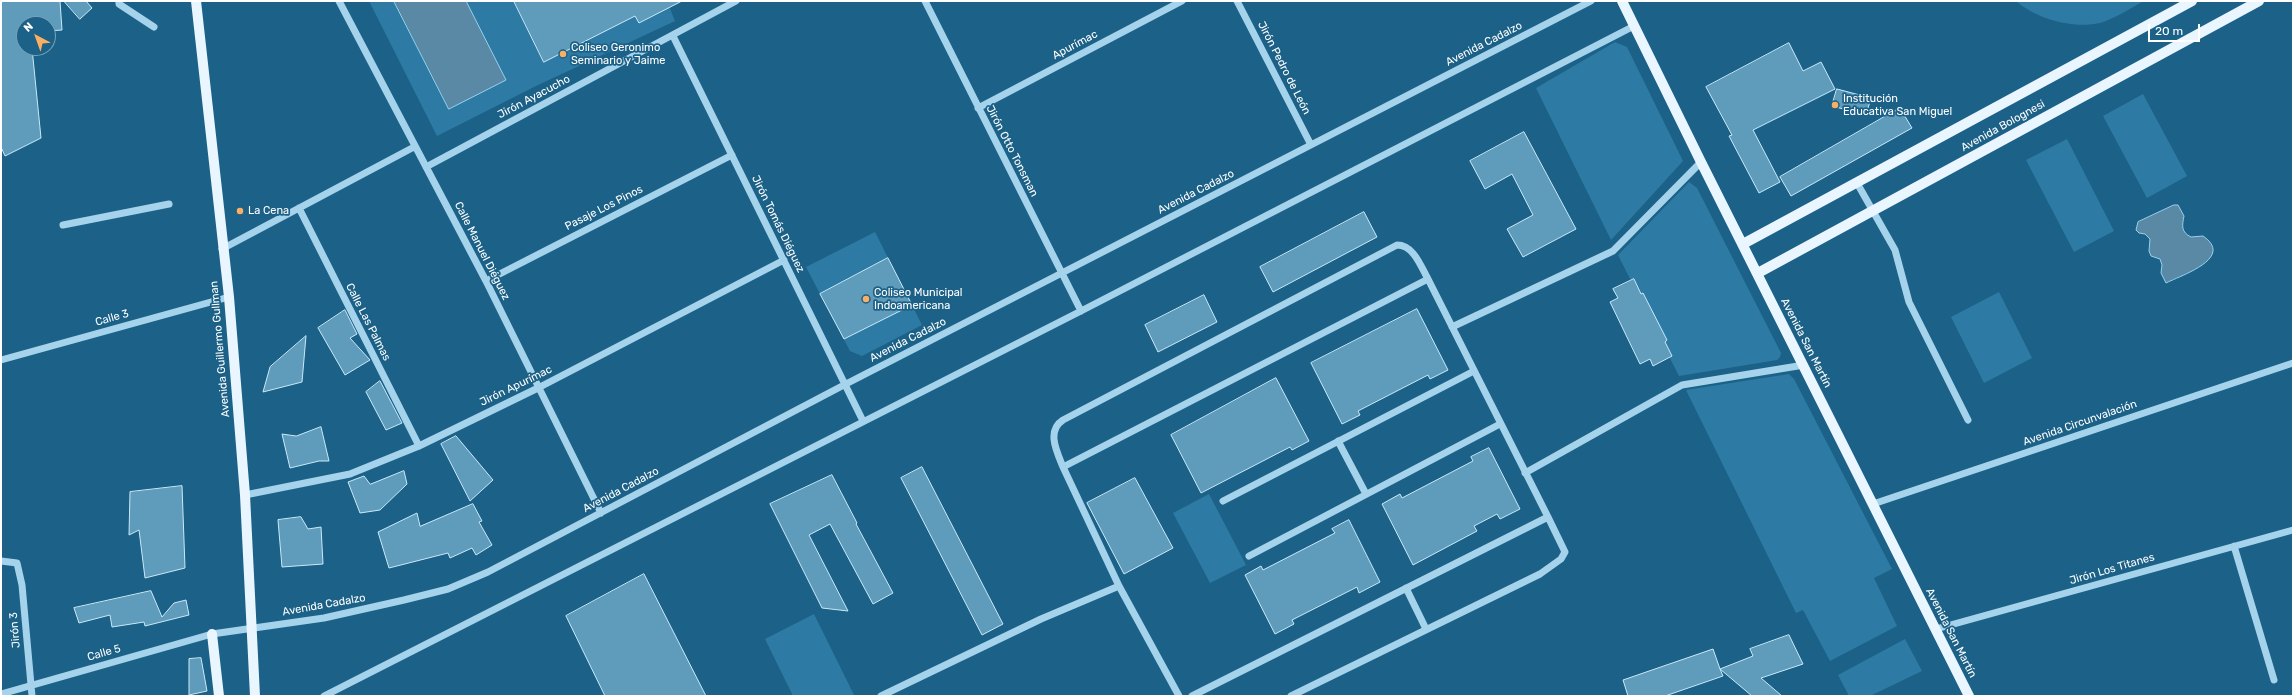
<!DOCTYPE html>
<meta charset="utf-8">
<style>
body{margin:0}
#map{position:relative;width:2294px;height:697px;overflow:hidden;background:#1c6187;font-family:Rubik,sans-serif}
canvas{display:block}
.frame{position:absolute;inset:0;border:2px solid #fff;pointer-events:none}
.north{position:absolute;left:16px;top:16px;width:40px;height:40px;box-sizing:border-box;background:#1c6187;border:1px solid #77a0b7;border-radius:50%;rotate:319deg;font-size:11px;font-weight:700;line-height:16px;text-align:center;color:#fff}
.north::after{content:'';display:block;margin:auto;width:14px;height:18px;background:#fbaf63;clip-path:polygon(50% 0,100% 100%,50% 72%,0 100%)}
.scale{position:absolute;left:2148px;top:24px;width:52px;height:18px;box-sizing:border-box;border:2px solid #fff;border-top:0;padding-left:5px;font-size:12px;line-height:14px;white-space:nowrap;color:#fff;-webkit-text-stroke:3px #1c6187;paint-order:stroke}
</style>
<div id="map">
<canvas width="2294" height="697"></canvas>
<div class="frame"></div>
<div class="north">N</div>
<div class="scale">20 m</div>
</div>
<script>
const g = document.querySelector('canvas').getContext('2d');
g.lineJoin = 'round';
function fill(path, color) { g.fillStyle = color; g.fill(path, 'evenodd'); }
function stroke(path, color, width, dash) { g.strokeStyle = color; g.lineWidth = width; g.lineCap = dash ? 'butt' : 'round'; g.setLineDash(dash || []); g.stroke(path); }
function label(font, color, halo, rows, align = 'center') {
  g.font = font + ' Rubik,sans-serif'; g.lineWidth = 3.5; g.setLineDash([]); g.textBaseline = 'middle'; g.strokeStyle = halo; g.fillStyle = color; for (const [text, x, y, turn = 0] of rows) {
    g.save(); g.translate(x, y); g.rotate((+turn || 0) * Math.PI / 180); g.textAlign = isNaN(turn) ? turn : align; if (halo) g.strokeText(text, 0, 0); g.fillText(text, 0, 0); g.restore();
  }
}
fill(new Path2D(`
 M369,1H667L675,21L536,86L437,136Z
 M2016,1H2144C2131,8 2114,19 2100,23C2072,29 2037,19 2016,1Z
 M1615,42L1627,47L1683,161L1611,240L1536,88Z
 M2143,94L2187,176L2147,198L2103,116Z
 M2067,139L2114,231L2074,252L2026,160Z
 M1689,182L1697,188L1781,353L1780,357L1777,360L1679,376L1618,255Z
 M875,232L922,325L862,356L850,351L806,267Z
 M1999,292L2032,358L1984,383L1951,317Z
 M1789,374L1794,379L1892,569L1874,578L1897,626L1830,661L1803,610L1796,613L1686,390Z
 M1209,494L1246,565L1210,583L1173,513Z
 M814,614L854,695L853,696H793L765,639Z
 M1905,639L1922,671L1870,696H1849L1838,675Z`), '#2d7ba4');
const water = new Path2D(`
 M394,1H466L506,80L449,109Z
 M2174,205H2178L2184,216C2182,226 2181,232 2191,237L2203,236C2235,258 2182,275 2166,283L2161,273L2162,265L2160,259L2151,256L2149,251L2150,239L2145,234L2139,233L2136,230L2138,222Z`);
fill(water, '#5989a4');
stroke(water, '#98d1ed', 1);
const building = new Path2D(`
 M1,1H60L62,30L48,31V24H24V48H32L41,138L5,156L1,147Z
 M64,1H86L92,8L80,19Z
 M514,1H682L639,23L635,16L544,62Z
 M1789,43L1803,71L1821,62L1835,89L1753,130L1780,182L1759,193L1729,136L1732,135L1706,87Z
 M1837,89L1871,98L1866,115L1832,106Z
 M1900,108L1912,128L1791,196L1780,177Z
 M1524,132L1576,229L1523,257L1507,229L1533,215L1512,174L1485,189L1470,161Z
 M1364,212L1377,237L1273,292L1260,267Z
 M888,258L912,305L844,339L820,294Z
 M1634,279L1641,294L1643,293L1667,340L1665,342L1672,356L1653,366L1650,359L1640,364L1610,302L1618,298L1613,289Z
 M1204,295L1217,322L1158,352L1145,325Z
 M1417,309L1448,370L1430,379L1428,375L1358,411L1360,415L1342,424L1311,363Z
 M345,310L357,334L350,338L370,360L345,375L318,328Z
 M306,336L302,382L263,392L270,367Z
 M1276,378L1309,441L1292,450L1290,447L1201,493L1171,435Z
 M380,381L402,423L386,430L366,392Z
 M321,427L329,461H319L290,468L282,434L296,436Z
 M456,436L493,480L470,501L441,444Z
 M1489,448L1520,509L1500,519L1497,514L1474,526L1477,531L1413,565L1382,504L1400,494L1402,498L1473,461L1471,457Z
 M922,467L1003,624L982,635L901,478Z
 M404,471L407,484L380,510L360,513L348,482L364,476L370,484Z
 M832,475L857,523L856,524L893,593L873,604L830,524L809,535L848,611L822,608L770,504Z
 M1135,478L1173,548L1124,574L1087,503Z
 M182,486L185,568L145,578L139,530L129,535L130,492Z
 M473,504L482,521L479,522L492,545L476,555L472,548L450,558L448,553L389,568L378,532L417,513L420,526Z
 M301,517L308,529L321,527L323,564L282,567L278,520Z
 M1349,520L1380,582L1359,593L1357,587L1292,620L1294,624L1275,634L1245,575L1261,566L1263,570L1335,533L1332,529Z
 M644,574L706,696H605L566,616Z
 M151,591L162,617L174,603L186,600L189,615L145,626L144,622L112,627L110,615L79,623L74,608Z
 M1789,635L1803,664L1761,678L1782,696H1752L1720,669L1723,676L1665,696H1628L1623,680L1713,649L1720,669L1753,656L1750,649Z
 M201,658L207,691L189,695V659Z`);
fill(building, '#5f9bbb');
stroke(building, '#cae9f8', 1);
stroke(new Path2D(`
 M119,1V4L154,27
 M339,1L486,281L601,513
 M925,1L1081,311
 M1237,1L1311,145
 M673,36L863,421
 M978,108L1182,1
 M426,167L736,1
 M1857,183L1895,250L1909,302L1968,420
 M299,208L419,446
 M63,225L169,204
 M222,249L414,147
 M486,281L732,155
 M1452,327L1613,251L1701,162
 M1,360L229,297
 M1338,441L1366,494
 M1063,467L1428,279L1548,517L1192,696
 M1525,473L1682,385L1804,365
 M245,495L350,474L419,446L538,388L784,260
 M1223,501L1474,371
 M1873,504L2293,363
 M2234,546L2274,680
 M1249,556L1500,424
 M1,561L17,563L22,585L32,696
 M1406,588L1426,629
 M1936,629L2293,530
 M1,694L212,634L324,618L404,600L448,589L488,572L844,385L1591,1
 M324,696L1081,311L1634,26
 M881,696L1041,619L1119,586
 M1179,696L1119,586L1063,467C1057,452 1046,431 1063,420L1397,245C1414,245 1421,267 1428,279
 M1291,696L1540,574L1561,559L1565,552L1548,517`), '#a5d3eb', 7);
stroke(new Path2D(`
 M196,1L229,297L245,495L255,696
 M1622,1L1701,162L1969,696
 M1743,244L2192,1
 M1758,273L2259,1
 M212,634L219,696`), '#eaf6ff', 10);
for (const [x, y, r, color] of [
 [563,54,4,"#fbaf63"],
 [1835,105,4,"#fbaf63"],
 [240,211,4,"#fbaf63"],
 [866,299,4,"#fbaf63"]
]) { const dot = new Path2D(); dot.arc(x, y, r, 0, 2 * Math.PI); g.fillStyle = color; g.fill(dot); stroke(dot, '#1c6187', 1.5); }
label('11px', '#fff', '#1c6187', [
 ["Avenida Cadalzo",1484,44,-27],
 ["Apurímac",1075,45,-28],
 ["Jirón Pedro de León",1284,68,63],
 ["Jirón Ayacucho",534,97,-28],
 ["Avenida Bolognesi",2003,126,-29],
 ["Jirón Otto Tonsman",1012,151,63],
 ["Avenida Cadalzo",1196,192,-27],
 ["Pasaje Los Pinos",604,208,-27],
 ["Jirón Tomás Diéguez",778,224,64],
 ["Calle Manuel Diéguez",482,251,63],
 ["Calle 3",112,318,-16],
 ["Calle Las Palmas",368,322,63],
 ["Avenida Cadalzo",908,340,-27],
 ["Avenida San Martín",1806,343,63],
 ["Avenida Guillermo Gullman",220,349,-95],
 ["Jirón Apurímac",516,386,-26],
 ["Avenida Circunvalación",2080,423,-19],
 ["Avenida Cadalzo",621,490,-28],
 ["Jirón Los Titanes",2112,569,-16],
 ["Avenida Cadalzo",324,605,-10],
 ["Jirón 3",15,630,-95],
 ["Avenida San Martín",1951,633,63],
 ["Calle 5",104,653,-16]
]);
label('11px', '#fff', '#1c6187', [
 ["Coliseo Geronimo",571,48],
 ["Seminario y Jaime",571,61],
 ["Institución",1843,99],
 ["Educativa San Miguel",1843,112],
 ["La Cena",248,211],
 ["Coliseo Municipal",874,293],
 ["Indoamericana",874,306]
], 'left');
</script>
